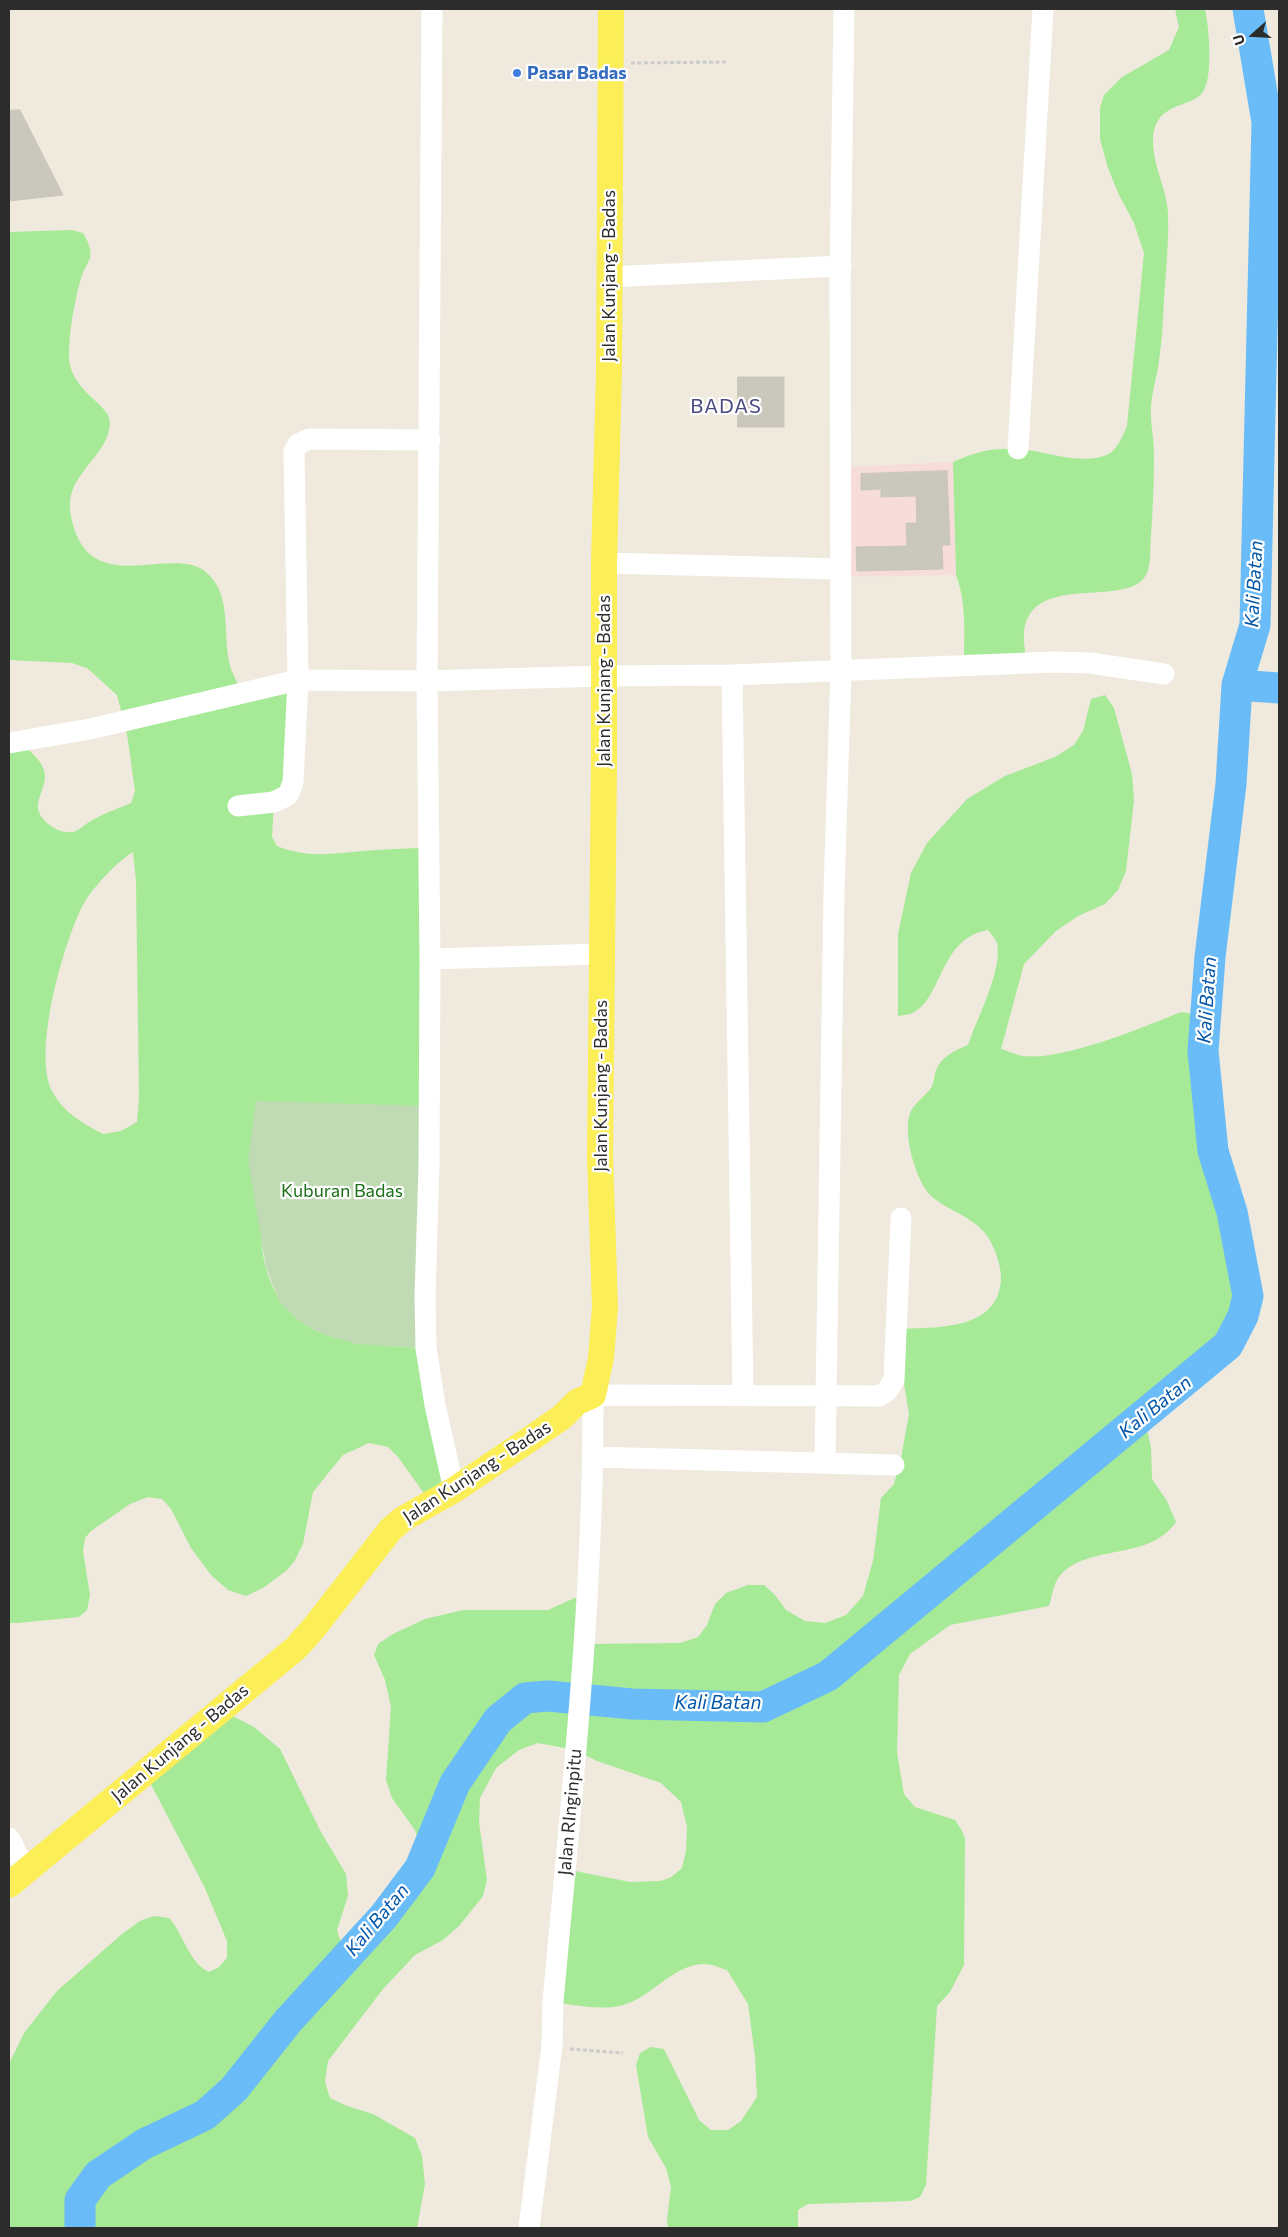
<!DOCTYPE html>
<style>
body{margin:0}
#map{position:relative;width:1288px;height:2237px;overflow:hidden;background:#efeadd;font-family:Commissioner,sans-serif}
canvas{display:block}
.frame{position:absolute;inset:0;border:10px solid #2c2c2c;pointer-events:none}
.north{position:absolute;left:1228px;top:10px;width:50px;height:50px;-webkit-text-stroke:4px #fff;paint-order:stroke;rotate:251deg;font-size:14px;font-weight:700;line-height:20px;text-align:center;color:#2c2c2c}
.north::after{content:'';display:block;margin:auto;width:18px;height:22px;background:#2c2c2c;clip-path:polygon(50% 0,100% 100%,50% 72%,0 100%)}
</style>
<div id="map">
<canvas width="1288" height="2237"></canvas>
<div class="frame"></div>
<div class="north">U</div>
</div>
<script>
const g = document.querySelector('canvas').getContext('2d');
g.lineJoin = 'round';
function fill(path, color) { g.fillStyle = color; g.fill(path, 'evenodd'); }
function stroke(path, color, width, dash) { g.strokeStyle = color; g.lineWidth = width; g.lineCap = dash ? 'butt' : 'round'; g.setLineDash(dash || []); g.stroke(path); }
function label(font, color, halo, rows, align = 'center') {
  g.font = font + ' Commissioner,sans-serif'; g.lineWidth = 4.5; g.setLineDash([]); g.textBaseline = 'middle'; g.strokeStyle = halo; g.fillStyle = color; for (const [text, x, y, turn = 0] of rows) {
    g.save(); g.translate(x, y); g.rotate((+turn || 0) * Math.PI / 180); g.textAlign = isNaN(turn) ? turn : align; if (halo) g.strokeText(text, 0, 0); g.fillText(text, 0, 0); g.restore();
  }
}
fill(new Path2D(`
 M953,462L956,575L841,577L840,467Z`), '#f6ddda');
fill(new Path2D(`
 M1175,9H1205C1209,27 1213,74 1204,90C1193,110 1154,99 1153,141C1153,167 1167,189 1168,213C1169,242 1166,271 1164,299C1163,320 1162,341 1159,361C1157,376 1152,392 1151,407C1150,422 1154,438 1154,454C1154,481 1153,508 1151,535C1150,546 1151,560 1148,570C1136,613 1031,568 1024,632C1023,642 1026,654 1026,663L964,666C964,635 967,604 956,575L953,462C977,452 990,448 1016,449C1045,450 1076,465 1104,456C1117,452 1122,437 1127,426L1144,253L1134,223L1119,195L1108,168L1100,139V108L1104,95L1122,77L1169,50L1179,27Z
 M72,230L83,233C87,240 92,249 90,258C88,264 84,269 82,275C75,298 70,326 69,350C66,391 109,402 110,422C110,453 72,471 70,502C69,510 72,521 74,528C75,533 78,537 80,542C107,589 176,547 206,572C234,596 221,637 231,669C233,674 236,680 239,686L298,680L293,783L274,802L272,837L277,846C307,858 332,854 364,851C385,849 407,849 429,847V1106L260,1227C262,1241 262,1255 266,1268C288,1346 359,1344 426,1348L454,1490L431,1503L398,1457L388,1447L369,1443L343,1455L313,1492L303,1544L294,1562L286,1571L263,1588L246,1596L228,1590L211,1575L191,1548L171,1509L162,1499L148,1497L130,1504L91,1531L85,1538L83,1551L90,1595L87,1610L79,1617L17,1623H9V743L19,741C27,749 40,758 44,770C50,792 23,805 51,826C58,831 67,834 76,831C81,829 85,824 89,822C102,814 117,809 131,803L135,791L127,734L117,695L87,668L72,663L9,660V232ZM133,852L136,881L139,1097L137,1122L121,1131L103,1134C82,1123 63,1112 52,1091C32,1052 64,940 84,903C94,886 117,862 133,852Z
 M1105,695L1114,708L1132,774L1134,800L1126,871L1118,890L1105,904L1078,916L1056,931L1024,964L1001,1049C1008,1051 1016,1055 1023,1056C1063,1061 1144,1027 1181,1012L1196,1014L1205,1019L1203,1051L1213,1151L1232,1212L1248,1296L1243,1316L1228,1345L1207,1364L1148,1410L1146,1424L1151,1448L1152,1479L1167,1501L1176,1522C1149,1562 1085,1543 1059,1577C1053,1584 1052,1597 1049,1606L950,1625L910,1654L899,1675L897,1753L904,1794L915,1807L955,1820L961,1829L965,1838L964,1965L950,1992L937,2006L926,2185L920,2197L910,2201L808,2204L798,2210V2228H668L667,2220L671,2187L666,2168L648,2137L636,2065L640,2053L650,2047L664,2049L699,2120L711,2130H728L741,2121L757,2097L755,2056L748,2004L727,1970C720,1968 712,1964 704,1964C670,1965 651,2000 619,2006C598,2010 574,2005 553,2002L565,1869L630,1882L660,1881L670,1878L682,1868L686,1851L687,1827L681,1802L661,1783L597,1761L575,1750L538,1743L519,1750L496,1768L480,1798L479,1822L487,1880L483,1896L459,1926L443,1940L415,1955L383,1989L328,2061L325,2082L330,2098L347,2106L373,2114L415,2138L422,2156L425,2184L417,2228H9V2064L24,2033L57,1991L122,1934L140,1921L154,1916L169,1918C183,1933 189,1963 209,1972L219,1967L227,1958V1941L204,1886L145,1773L221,1710L254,1727L280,1749L321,1832L346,1874L348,1896L337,1930L341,1943L356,1946C378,1922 412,1888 424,1858L415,1830L392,1798L386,1780L391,1707L385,1680L374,1655L378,1644L393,1634L425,1619L463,1610H548L586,1593L584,1644L680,1643L698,1637L707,1625L715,1604L726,1593L748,1585H764L775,1595L786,1610L805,1621L825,1623L846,1615L863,1596L873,1561L881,1498L894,1484L901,1458L909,1414L904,1384L894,1380L896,1329C935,1327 1000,1332 1001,1277C1001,1264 993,1242 984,1232C969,1215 947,1210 931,1196C916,1182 901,1130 911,1111C915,1103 925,1096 931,1088C934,1083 934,1076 936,1070C941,1057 955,1050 968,1045C977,1018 1003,970 997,943C995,938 991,934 988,930C938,938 943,1002 910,1014C907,1015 902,1015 898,1016V934L911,873L927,843L967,799L1005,776L1055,757L1074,745L1083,731L1091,699Z`), '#a6e996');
fill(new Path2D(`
 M256,1101L429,1106L426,1348L356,1344L323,1334L302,1323L280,1303L266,1267L248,1160Z`), '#c0dab3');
stroke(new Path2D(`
 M1237,685L1279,688
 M80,2228V2200L98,2175L144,2144L205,2115L234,2089L288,2021L384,1916L420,1868L455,1783L498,1720L525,1698L548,1696L632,1704L763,1707L828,1676L1228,1345L1243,1316L1248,1296L1232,1212L1213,1151L1203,1051L1210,957L1231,784L1237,685L1255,625L1267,122L1248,9`), '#69bcf8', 31);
const building = new Path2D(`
 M20,110L63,195L9,201V111Z
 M738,377H784V427H738Z
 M947,471L950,545H942L943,569L857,571L856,547L907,546L906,523H917L916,496L881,497V489L861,490V474Z`);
fill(building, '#cac7bd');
stroke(building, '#cbc6b7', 1);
stroke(new Path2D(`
 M631,63L728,62
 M570,2049L623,2053`), '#ccc', 3, [4, 2.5]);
stroke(new Path2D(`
 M432,9L427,681L430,959L429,1165L425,1297L426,1348L435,1405L454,1490
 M609,277L841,266
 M430,440L309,439L298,444L294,452L298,680L427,681L603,676L732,675L1053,662L1090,663L1164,674
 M1018,449L1043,9
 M604,563L840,569
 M732,675L743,1395
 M9,743L90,729L298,680L293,783L288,795L274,802L238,806
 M430,959L602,954
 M593,1457L894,1465
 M825,1462L834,892L841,670L840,279L844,9
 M9,1838L26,1871
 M529,2228L552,2045L553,2002C571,1801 594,1597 593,1395L879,1396L887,1391L894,1380L901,1218`), '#fff', 21);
stroke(new Path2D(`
 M9,1885L296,1648L313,1629L391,1529L403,1519L454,1490L536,1435L562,1417L577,1402L593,1395L601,1358L605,1307L600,1156L604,760V563L609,370L611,9`), '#fcee56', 26);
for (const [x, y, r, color] of [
 [517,73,5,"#3f7fe0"]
]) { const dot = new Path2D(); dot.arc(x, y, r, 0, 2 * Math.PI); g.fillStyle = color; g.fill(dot); stroke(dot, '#fff', 2); }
label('bold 18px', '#366cbe', '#fff', [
 ["Pasar Badas",527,73]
], 'left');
label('18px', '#2c2c2c', '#fff', [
 ["Jalan Kunjang - Badas",609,276,-90],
 ["Jalan Kunjang - Badas",604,681,-90],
 ["Jalan Kunjang - Badas",601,1086,-90],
 ["Jalan Kunjang - Badas",477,1472,-33],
 ["Jalan Kunjang - Badas",180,1743,-40],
 ["Jalan RInginpitu",570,1812,-85]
]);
label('18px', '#1a7015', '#fff', [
 ["Kuburan Badas",342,1191]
]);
label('italic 19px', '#0357a9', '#fff', [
 ["Kali Batan",1254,584,-87],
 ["Kali Batan",1207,1000,-86],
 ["Kali Batan",1155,1407,-39],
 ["Kali Batan",718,1703],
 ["Kali Batan",377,1920,-50]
]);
g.letterSpacing = '1px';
label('20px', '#484a81', '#fff', [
 ["BADAS",726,406]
]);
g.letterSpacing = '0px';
</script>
